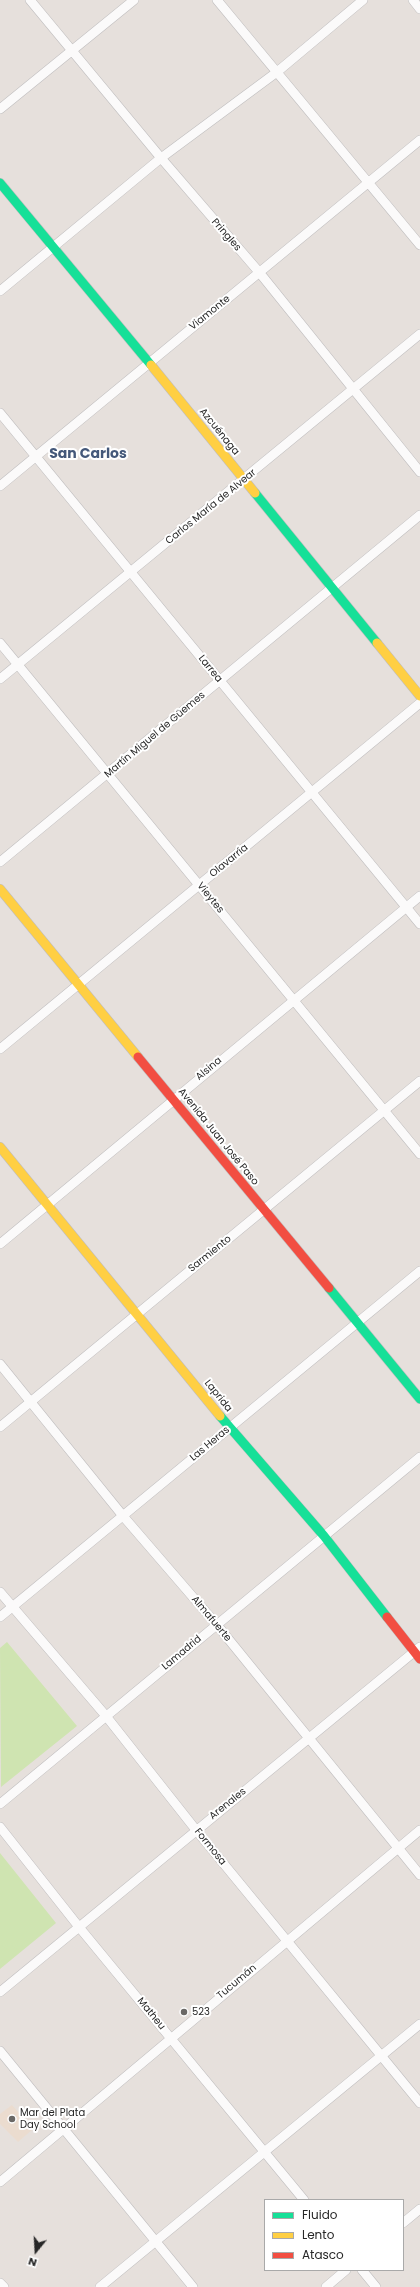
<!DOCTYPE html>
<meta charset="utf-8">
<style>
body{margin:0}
#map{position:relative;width:420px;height:2287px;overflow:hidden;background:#e6e0dc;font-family:Poppins,sans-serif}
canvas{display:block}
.legend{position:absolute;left:264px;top:2199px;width:140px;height:72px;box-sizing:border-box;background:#fff;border:1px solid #a9a9a9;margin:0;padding:5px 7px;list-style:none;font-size:12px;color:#272727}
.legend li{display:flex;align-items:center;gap:8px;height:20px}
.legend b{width:20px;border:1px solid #a9a9a9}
.north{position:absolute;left:16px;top:2231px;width:40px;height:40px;-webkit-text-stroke:3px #fff;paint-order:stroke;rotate:198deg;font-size:11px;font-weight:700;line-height:16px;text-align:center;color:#272727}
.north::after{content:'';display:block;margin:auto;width:14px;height:18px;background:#272727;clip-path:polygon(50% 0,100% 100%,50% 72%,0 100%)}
</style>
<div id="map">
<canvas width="420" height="2287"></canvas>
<ul class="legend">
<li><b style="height:5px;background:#16e098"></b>Fluido</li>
<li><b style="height:5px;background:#ffcf43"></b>Lento</li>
<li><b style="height:5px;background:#f24e42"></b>Atasco</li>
</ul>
<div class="north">N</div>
</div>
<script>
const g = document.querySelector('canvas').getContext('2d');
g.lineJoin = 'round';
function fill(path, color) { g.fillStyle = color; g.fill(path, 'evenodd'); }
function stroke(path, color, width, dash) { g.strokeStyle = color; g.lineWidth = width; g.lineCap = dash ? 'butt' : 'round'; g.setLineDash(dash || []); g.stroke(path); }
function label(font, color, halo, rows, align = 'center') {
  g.font = font + ' Poppins,sans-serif'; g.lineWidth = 4; g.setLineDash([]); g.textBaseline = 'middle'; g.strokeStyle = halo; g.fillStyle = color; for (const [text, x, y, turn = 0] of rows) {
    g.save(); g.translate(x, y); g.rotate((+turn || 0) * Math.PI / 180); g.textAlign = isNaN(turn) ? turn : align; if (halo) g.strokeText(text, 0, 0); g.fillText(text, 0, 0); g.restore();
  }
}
fill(new Path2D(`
 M12,2105L33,2129L18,2142L0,2124V2114Z`), '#ebdccf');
fill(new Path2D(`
 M7,1642L77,1726L1,1787L0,1648Z
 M0,1853L56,1923L0,1969Z`), '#cfe4b1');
const street = new Path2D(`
 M30,0L161,158L259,272L420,472
 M217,0L420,245
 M413,0L420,9
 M0,109L134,0
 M0,291L161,158L277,72L363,0
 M0,413L420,924
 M0,486L420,140
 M0,643L420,1154
 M0,679L420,334
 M0,862L420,515
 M0,1049L420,703
 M0,1244L420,896
 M0,1364L123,1516L217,1625L420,1875
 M0,1427L420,1081
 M0,1592L106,1716L196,1830L420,2103
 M0,1617L420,1271
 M0,1804L420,1457
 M0,1827L79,1927L304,2200
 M0,1992L420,1647
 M0,2051L193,2287
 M0,2182L420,1830
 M403,2223L420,2209
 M362,2270L376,2287
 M0,2283L4,2287
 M100,2287L420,2024
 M326,2287L346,2270`);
const fast = new Path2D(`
 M0,183L151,365
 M255,493L377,643
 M329,1288L420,1399
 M220,1416L324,1536L387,1617`);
const slow = new Path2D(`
 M151,365L255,493
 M377,643L420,696
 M0,889L138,1057
 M0,1147L220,1416`);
const jam = new Path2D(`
 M138,1057L329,1288
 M387,1617L420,1659`);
stroke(street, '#bfbdbe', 10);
stroke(fast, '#bfbdbe', 10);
stroke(slow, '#bfbdbe', 10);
stroke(jam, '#bfbdbe', 10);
stroke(street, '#fbfafa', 9);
stroke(fast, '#16e098', 9);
stroke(slow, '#ffcf43', 9);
stroke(jam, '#f24e42', 9);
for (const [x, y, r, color] of [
 [184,2012,4,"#6a6866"],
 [12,2119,4,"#6a6866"]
]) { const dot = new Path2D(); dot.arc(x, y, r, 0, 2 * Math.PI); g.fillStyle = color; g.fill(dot); stroke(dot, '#fff', 1.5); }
label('10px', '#272727', '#fff', [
 ["Pringles",226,235,49],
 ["Viamonte",210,313,-39],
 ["Azcuénaga",219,432,51],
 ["Carlos María de Alvear",211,507,-39],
 ["Larrea",210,669,51],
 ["Martín Miguel de Güemes",155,735,-40],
 ["Olavarría",229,861,-39],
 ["Vieytes",210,898,51],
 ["Alsina",209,1069,-40],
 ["Avenida Juan José Paso",218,1137,51],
 ["Sarmiento",210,1254,-39],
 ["Laprida",218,1396,51],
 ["Las Heras",210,1444,-40],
 ["Almafuerte",211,1619,50],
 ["Lamadrid",182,1653,-40],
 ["Arenales",228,1804,-39],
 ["Formosa",210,1847,51],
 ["Tucumán",237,1982,-40],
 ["Matheu",151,2014,51]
]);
label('10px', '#272727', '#fff', [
 ["523",192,2012],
 ["Mar del Plata",20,2113],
 ["Day School",20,2125]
], 'left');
label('bold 14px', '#44587a', '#fff', [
 ["San Carlos",88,454]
]);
</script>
